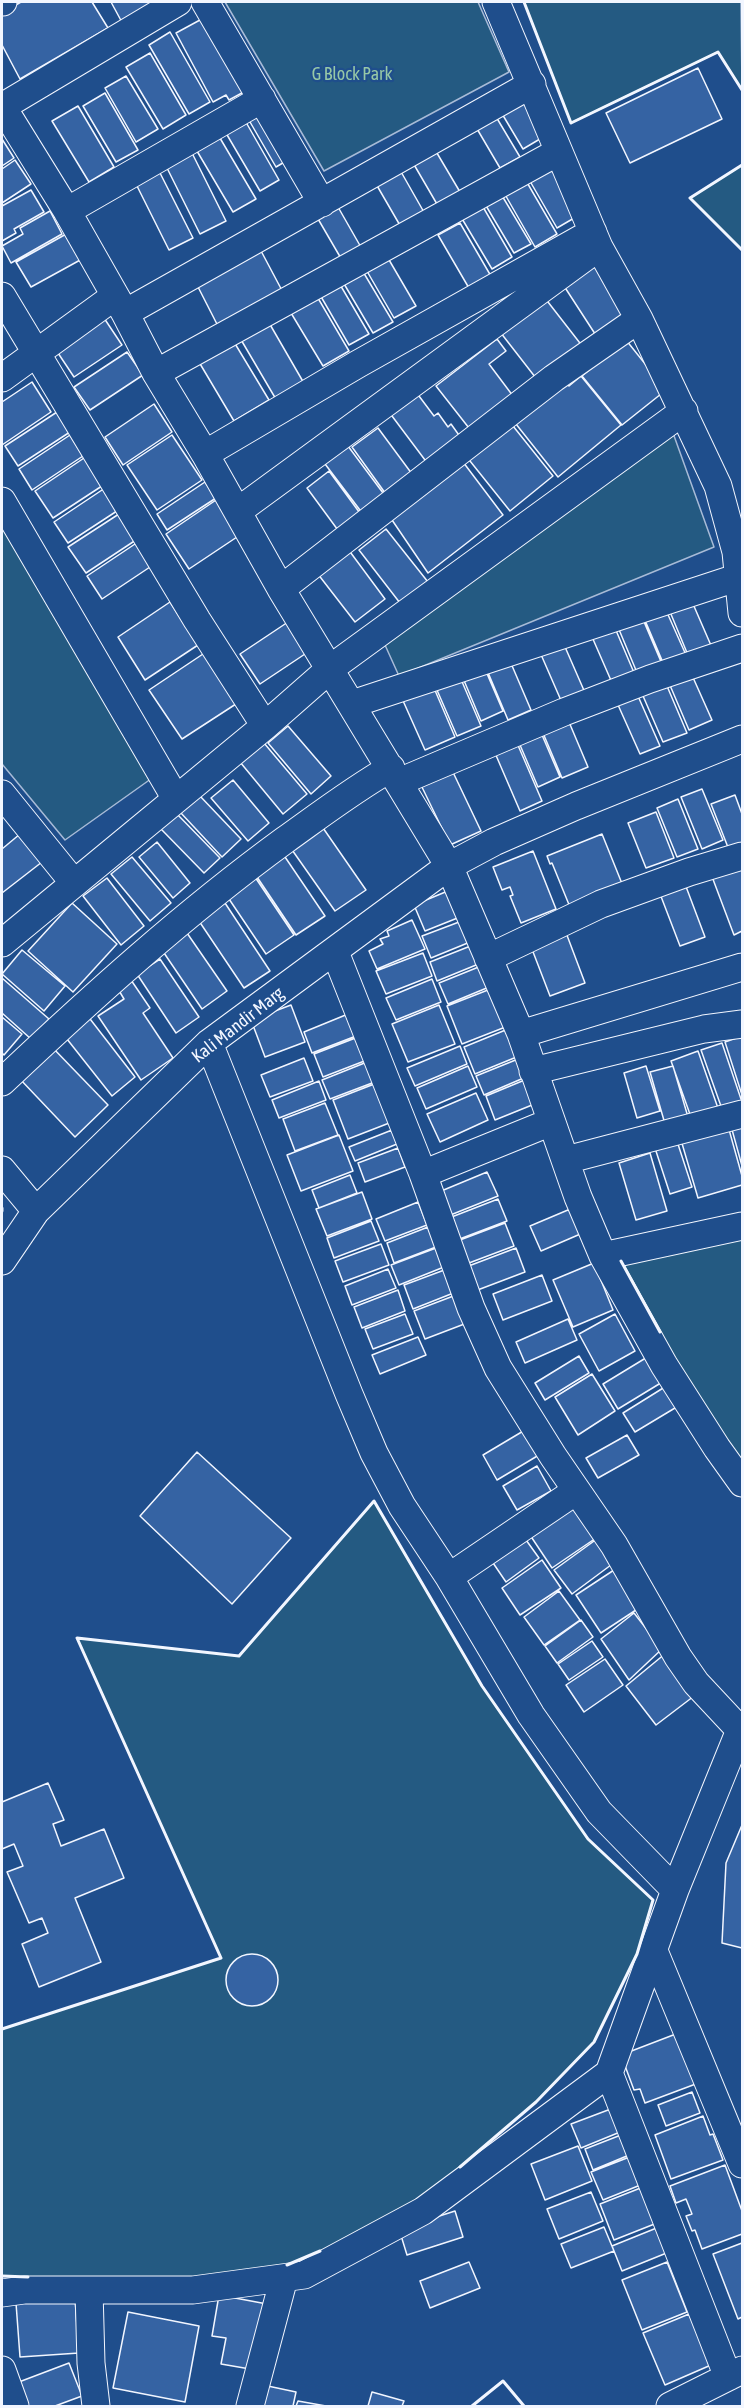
<!DOCTYPE html>
<style>
body{margin:0}
#map{position:relative;width:744px;height:2408px;overflow:hidden;background:#1f4e8c;font-family:"Asap Condensed",sans-serif}
canvas{display:block}
.frame{position:absolute;inset:0;border:3px solid #f2f6ff;pointer-events:none}
</style>
<div id="map">
<canvas width="744" height="2408"></canvas>
<div class="frame"></div>
</div>
<script>
const g = document.querySelector('canvas').getContext('2d');
g.lineJoin = 'round';
function fill(path, color) { g.fillStyle = color; g.fill(path, 'evenodd'); }
function stroke(path, color, width, dash) { g.strokeStyle = color; g.lineWidth = width; g.lineCap = dash ? 'butt' : 'round'; g.setLineDash(dash || []); g.stroke(path); }
function label(font, color, halo, rows, align = 'center') {
  g.font = font + ' "Asap Condensed",sans-serif'; g.lineWidth = 4.5; g.setLineDash([]); g.textBaseline = 'middle'; g.strokeStyle = halo; g.fillStyle = color; for (const [text, x, y, turn = 0] of rows) {
    g.save(); g.translate(x, y); g.rotate((+turn || 0) * Math.PI / 180); g.textAlign = isNaN(turn) ? turn : align; if (halo) g.strokeText(text, 0, 0); g.fillText(text, 0, 0); g.restore();
  }
}
const green = new Path2D(`
 M225,2H478L509,72L324,171Z
 M524,2H741L742,90L718,52L571,123Z
 M742,165V250L690,198Z
 M673,433L714,547L399,676L385,645Z
 M2,518L155,776L65,840L2,764Z
 M742,1232V1468L704,1411L620,1260Z
 M374,1501L482,1686L588,1839L653,1900L637,1954L594,2042L536,2102L400,2218L265,2274L116,2283L2,2276V2029L221,1958L77,1638L239,1656Z`);
fill(green, '#245a82');
stroke(green, '#a8bbd7', 1.5);
const building = new Path2D(`
 M21,2H92L108,28L20,79L2,45V13Z
 M111,2H153L124,26Z
 M211,14L251,88L229,100L226,95L213,102L176,33Z
 M170,32L210,102L189,114L149,45Z
 M150,53L186,115L163,129L126,67Z
 M698,68L722,119L630,163L606,113Z
 M126,76L158,129L136,142L105,88Z
 M525,91L550,133L523,149L498,107Z
 M105,93L138,150L116,162L83,106Z
 M262,105L293,157L276,167L246,115Z
 M78,106L114,167L89,182L52,121Z
 M492,110L520,157L500,168L473,122Z
 M243,117L279,180L260,191L223,128Z
 M217,133L256,199L233,212L194,146Z
 M2,139L14,158L2,166Z
 M431,143L463,197L441,211L409,156Z
 M191,151L226,221L200,234L165,164Z
 M15,160L31,184L2,203V169Z
 M551,162L581,214L557,228L527,176Z
 M396,163L429,221L405,234L372,177Z
 M159,171L193,238L169,250L135,182Z
 M525,179L557,234L535,247L503,191Z
 M498,189L531,244L514,253L482,199Z
 M31,190L44,212L14,229L16,233L2,241V206Z
 M334,200L366,256L346,267L314,212Z
 M479,200L512,257L492,269L458,212Z
 M50,211L62,234L11,263L2,246L23,234L20,228Z
 M460,223L495,283L473,295L438,235Z
 M68,233L82,259L31,287L16,262Z
 M260,249L286,298L221,332L196,283Z
 M385,253L416,306L394,318L364,266Z
 M359,265L393,322L373,333L340,277Z
 M596,265L631,319L599,340L564,286Z
 M335,276L369,334L349,345L316,288Z
 M315,293L349,351L323,366L288,308Z
 M541,293L583,347L539,382L497,328Z
 M104,318L122,345L74,377L56,350Z
 M268,321L305,385L277,401L240,338Z
 M231,337L269,400L234,421L196,357Z
 M497,339L506,351L489,364L519,404L476,437L436,386Z
 M626,340L666,390L622,425L582,376Z
 M127,352L143,375L90,410L74,387Z
 M560,376L569,386L581,376L621,425L558,477L512,419Z
 M32,382L51,412L2,445V402Z
 M416,392L434,416L438,413L448,427L451,424L461,438L428,464L389,412Z
 M154,404L172,432L123,465L105,437Z
 M57,412L70,432L18,466L5,446Z
 M509,421L553,476L510,511L466,456Z
 M378,428L415,478L388,497L352,447Z
 M70,435L83,456L32,490L19,469Z
 M172,435L202,480L157,510L127,465Z
 M345,442L389,501L366,518L322,460Z
 M457,454L503,515L428,573L390,517Z
 M87,456L105,484L53,518L35,491Z
 M329,471L365,520L343,537L307,488Z
 M205,482L216,498L167,530L157,514Z
 M105,488L120,509L68,543L54,522Z
 M219,498L243,533L189,569L166,534Z
 M122,512L139,538L86,573L68,547Z
 M386,529L428,582L400,603L359,550Z
 M138,542L153,565L102,599L87,576Z
 M345,545L385,599L355,622L314,569Z
 M690,597L713,650L690,660L668,607Z
 M170,602L198,645L145,680L118,637Z
 M665,608L686,655L664,665L644,618Z
 M639,610L662,664L638,675L615,620Z
 M297,616L317,646L260,684L240,654Z
 M612,621L635,675L613,685L589,630Z
 M562,640L586,695L563,705L539,650Z
 M206,652L239,702L182,739L149,690Z
 M507,654L531,710L508,720L484,663Z
 M482,662L503,711L481,721L460,671Z
 M457,670L481,726L457,736L433,681Z
 M691,673L712,720L689,730L669,683Z
 M664,679L687,733L663,742L640,689Z
 M431,681L455,737L425,750L400,694Z
 M634,687L660,746L640,754L614,696Z
 M569,722L588,767L562,778L543,733Z
 M288,726L331,776L311,794L268,743Z
 M539,728L560,777L538,787L517,738Z
 M264,743L307,794L283,814L240,762Z
 M517,743L542,801L520,811L495,753Z
 M451,768L481,831L450,845L420,783Z
 M233,780L269,823L248,841L211,798Z
 M702,789L723,840L702,849L681,797Z
 M199,795L241,839L222,857L180,812Z
 M735,795L742,814V851L731,855L711,804Z
 M678,799L698,849L677,857L657,808Z
 M656,812L674,858L646,868L628,823Z
 M177,814L220,858L204,873L161,829Z
 M321,825L366,890L335,911L290,847Z
 M20,834L42,862L2,893V849Z
 M602,834L625,891L572,912L552,863L550,864L547,856Z
 M157,842L190,883L173,898L139,857Z
 M533,851L556,909L521,923L510,896L513,895L510,887L502,890L493,867Z
 M283,854L325,916L296,935L255,874Z
 M132,857L171,903L150,921L111,874Z
 M742,869V931L734,935L711,874Z
 M682,876L705,937L680,946L657,886Z
 M255,877L294,935L266,954L227,896Z
 M107,878L144,926L121,945L83,896Z
 M455,888L465,915L425,931L414,905Z
 M72,903L117,944L73,992L28,951Z
 M225,903L270,971L244,988L199,921Z
 M467,919L475,940L431,958L422,936Z
 M412,920L425,949L377,969L369,951L383,944L380,939L389,936L387,931Z
 M565,930L585,983L550,996L530,944Z
 M187,933L227,991L202,1009L162,950Z
 M473,945L481,963L437,981L430,962Z
 M22,950L65,986L44,1011L2,974Z
 M423,953L432,976L386,994L376,971Z
 M160,959L199,1017L176,1033L137,974Z
 M486,964L494,985L448,1004L439,983Z
 M2,978L49,1019L31,1039L2,1013Z
 M432,979L441,1002L396,1020L386,998Z
 M131,980L150,1008L143,1013L173,1058L141,1080L98,1016L124,999L118,989Z
 M493,988L508,1026L462,1044L447,1006Z
 M291,1005L305,1042L265,1057L251,1020Z
 M439,1005L455,1044L408,1062L392,1024Z
 M348,1014L356,1036L312,1053L304,1032Z
 M87,1015L135,1077L112,1096L63,1034Z
 M2,1017L22,1034L4,1055L2,1053Z
 M508,1029L519,1056L475,1074L464,1047Z
 M742,1036V1095L725,1042Z
 M358,1037L367,1060L323,1077L314,1054Z
 M722,1043L742,1102L722,1109L701,1050Z
 M51,1046L108,1105L75,1137L19,1078Z
 M460,1046L467,1064L415,1086L407,1068Z
 M698,1051L719,1111L692,1120L671,1061Z
 M304,1058L313,1081L270,1097L261,1075Z
 M518,1059L526,1077L484,1095L476,1076Z
 M372,1060L380,1080L330,1099L322,1080Z
 M468,1066L477,1087L426,1109L417,1088Z
 M646,1066L660,1111L637,1118L624,1073Z
 M673,1066L688,1117L665,1124L650,1072Z
 M527,1079L537,1103L495,1120L486,1096Z
 M319,1081L326,1100L279,1118L272,1100Z
 M382,1081L397,1120L348,1139L333,1100Z
 M476,1093L488,1120L440,1142L427,1114Z
 M325,1103L338,1135L295,1151L283,1119Z
 M742,1122V1166L731,1126Z
 M728,1126L742,1176V1185L698,1198L681,1140Z
 M392,1130L397,1144L355,1161L349,1147Z
 M339,1135L353,1171L301,1191L287,1155Z
 M675,1135L692,1187L670,1194L653,1142Z
 M398,1148L405,1167L365,1182L358,1163Z
 M650,1153L667,1211L636,1220L619,1163Z
 M487,1172L498,1196L443,1218L434,1194Z
 M350,1175L357,1193L319,1208L312,1190Z
 M362,1192L372,1219L327,1236L316,1209Z
 M498,1199L507,1221L457,1240L449,1218Z
 M418,1202L427,1225L385,1241L376,1219Z
 M575,1207L585,1232L541,1251L530,1226Z
 M371,1221L379,1241L334,1258L327,1238Z
 M505,1223L514,1246L469,1263L460,1240Z
 M428,1227L436,1247L394,1263L387,1243Z
 M381,1244L389,1265L343,1282L335,1261Z
 M436,1248L444,1267L399,1285L391,1265Z
 M516,1248L525,1272L475,1291L466,1267Z
 M594,1263L613,1310L573,1327L553,1280Z
 M388,1269L396,1288L352,1305L345,1286Z
 M447,1269L456,1292L413,1309L404,1285Z
 M542,1275L552,1301L503,1320L493,1294Z
 M398,1290L405,1311L362,1328L354,1307Z
 M456,1295L467,1323L425,1339L414,1311Z
 M405,1314L413,1334L373,1349L365,1329Z
 M615,1314L635,1351L599,1371L579,1334Z
 M568,1319L577,1340L525,1363L516,1342Z
 M418,1337L426,1355L380,1374L372,1355Z
 M579,1356L589,1373L545,1400L535,1383Z
 M649,1356L664,1381L618,1409L603,1384Z
 M592,1374L615,1411L578,1435L555,1397Z
 M668,1385L680,1405L635,1432L623,1413Z
 M530,1427L544,1452L497,1480L483,1455Z
 M627,1435L639,1455L598,1478L586,1458Z
 M197,1452L291,1538L232,1604L140,1516Z
 M537,1466L551,1491L517,1510L503,1486Z
 M574,1505L596,1538L552,1568L530,1535Z
 M521,1533L539,1558L506,1582L489,1557Z
 M601,1536L619,1559L572,1594L554,1570Z
 M542,1560L561,1588L520,1615L502,1588Z
 M614,1570L639,1608L601,1633L576,1595Z
 M559,1591L580,1620L544,1645L524,1617Z
 M634,1613L662,1649L629,1680L601,1639Z
 M581,1620L593,1637L557,1663L545,1646Z
 M592,1641L603,1657L569,1680L558,1664Z
 M666,1653L698,1693L656,1725L626,1686Z
 M605,1659L623,1685L584,1712L566,1685Z
 M48,1783L64,1820L53,1824L61,1846L104,1829L124,1878L75,1898L101,1962L39,1987L22,1944L48,1933L42,1918L29,1923L7,1872L23,1866L14,1844L2,1849V1802Z
 M742,1825V1948L722,1943L726,1863Z
 M226 1980a26 26 0 1 1 52 0a26 26 0 1 1-52 0Z
 M681,2032L701,2082L645,2103L640,2089L634,2090L621,2055Z
 M692,2092L700,2113L666,2126L658,2105Z
 M616,2107L625,2130L581,2148L571,2124Z
 M703,2116L710,2135L713,2134L723,2160L671,2179L655,2135Z
 M626,2133L634,2153L593,2170L585,2149Z
 M578,2146L592,2181L545,2200L531,2164Z
 M632,2156L643,2184L603,2200L591,2172Z
 M725,2165L742,2211V2234L702,2249L695,2230L692,2231L686,2216L692,2214L686,2199L676,2203L670,2186Z
 M643,2187L657,2223L614,2240L600,2204Z
 M591,2192L603,2221L559,2239L547,2209Z
 M455,2211L463,2237L407,2255L399,2229Z
 M664,2225L674,2250L622,2271L612,2246Z
 M604,2227L614,2251L571,2268L561,2244Z
 M742,2243V2317L738,2319L713,2254Z
 M469,2262L480,2288L430,2308L420,2281Z
 M667,2262L687,2312L642,2330L622,2280Z
 M219,2295L267,2304L250,2369L221,2364L226,2338L212,2336Z
 M75,2299L79,2353L20,2357L16,2303Z
 M128,2312L199,2326L185,2402L113,2388Z
 M689,2314L711,2365L665,2385L643,2333Z
 M69,2363L82,2396L55,2406H19L11,2385Z
 M263,2385L296,2392L293,2406H259Z
 M372,2392L404,2401L402,2406H368Z
 M298,2401L326,2406H296Z`);
fill(building, '#3563a3');
stroke(building, '#f2f6ff', 1.5);
const minor = new Path2D(`
 M2,2H3
 M205,2L322,203
 M496,2L599,247L639,319L718,486L736,552L742,613
 M2,106L67,211L125,313L156,373L205,454L281,589L449,866L521,1034L578,1197L603,1256L664,1365L717,1448L742,1483
 M2,107L178,2
 M67,211L262,99
 M2,296L197,620L265,726
 M125,313L532,84
 M156,373L558,152
 M2,378L115,296
 M205,454L358,364L593,232
 M2,501L176,799
 M238,511L599,247
 M281,589L554,378L639,319
 M352,704L739,577
 M399,782L564,712L650,679L742,648
 M2,794L74,883
 M2,943L265,726L331,668L684,411
 M335,952L423,1174L471,1308L498,1368L553,1456L614,1545L678,1657L696,1683L740,1730
 M488,958L601,904L689,872L742,856
 M521,1034L742,967
 M209,1043L349,1394L374,1453L402,1506L449,1577L531,1715L599,1812L675,1890
 M533,1071L704,1029L742,1024
 M2,1082C92,997 185,913 285,840C320,815 354,789 391,768
 M566,1160L742,1114
 M2,1170L36,1211
 M423,1174L551,1122
 M603,1256L742,1226
 M2,1261L36,1211L209,1043L449,866L494,842L576,806L742,739
 M449,1577L576,1491
 M654,1951L742,2164
 M609,2073L728,2377
 M89,2290L91,2363L96,2406
 M2,2293L24,2290H193L304,2275L423,2211L609,2073L675,1890L742,1725
 M2,2370L15,2406
 M250,2406L284,2278
 M670,2406L742,2370`);
stroke(minor, '#f2f6ff', 29);
stroke(minor, '#1f4e8c', 27);
stroke(new Path2D(`
 M524,2L571,123L718,52L742,90
 M742,165L690,198L742,250
 M2,1208V1211
 M621,1261L660,1332
 M2,2029L221,1958L77,1638L239,1656L374,1501L482,1686L588,1839L653,1900L637,1954L594,2042L536,2102L460,2167
 M287,2265L320,2251
 M2,2276L28,2277
 M472,2406L503,2381L524,2406`), '#f2f6ff', 3);
label('18px', '#97c8a6', '#1f4e8c', [
 ["G Block Park",352,74]
]);
label('18px', '#f2f6ff', '#1f4e8c', [
 ["Kali Mandir Marg",238,1025,-38]
]);
</script>
